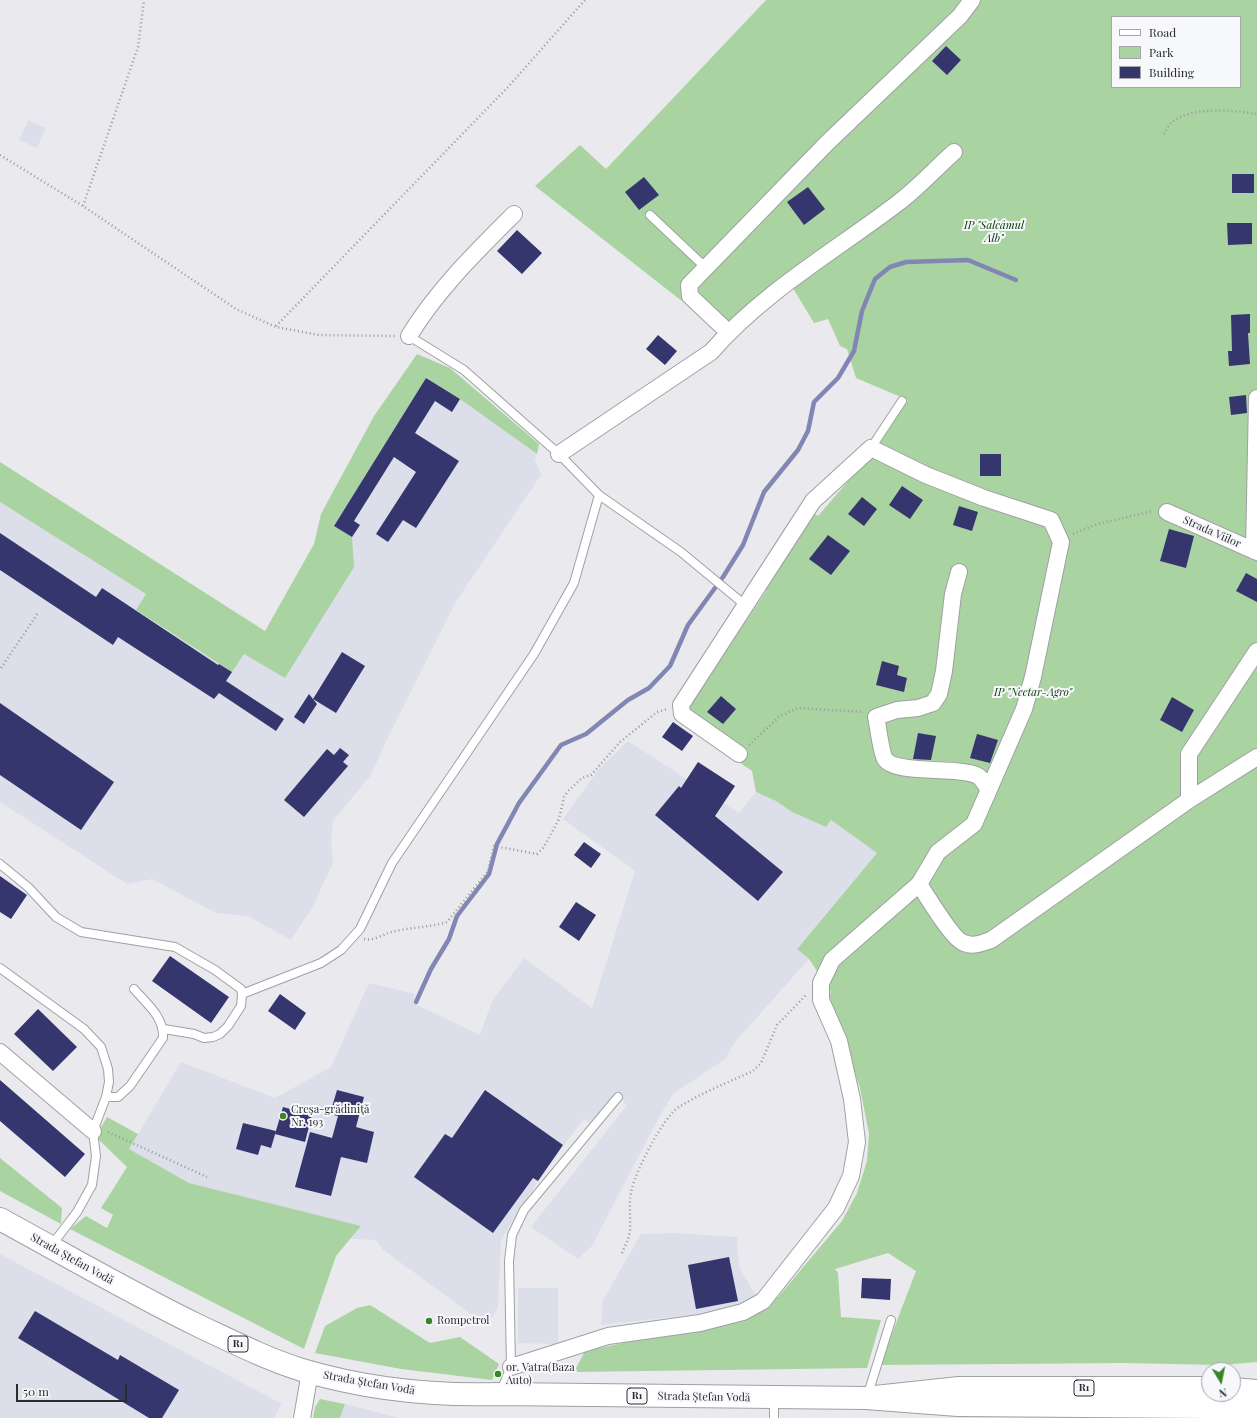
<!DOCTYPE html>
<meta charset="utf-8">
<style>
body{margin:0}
#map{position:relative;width:1257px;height:1418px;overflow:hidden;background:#eaeaee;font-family:"Playfair Display",serif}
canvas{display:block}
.legend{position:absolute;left:1111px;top:16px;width:130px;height:72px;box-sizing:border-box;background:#f7f8fc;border:1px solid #a6a6aa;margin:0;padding:5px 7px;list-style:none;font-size:12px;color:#2c2c2e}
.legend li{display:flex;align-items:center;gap:8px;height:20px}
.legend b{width:20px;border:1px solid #a6a6aa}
.north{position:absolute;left:1201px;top:1362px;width:40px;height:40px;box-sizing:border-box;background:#f7f8fc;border:1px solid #a6a6aa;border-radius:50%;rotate:170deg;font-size:11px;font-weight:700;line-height:16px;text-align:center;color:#2c2c2e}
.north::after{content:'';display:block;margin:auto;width:14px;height:18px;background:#39832b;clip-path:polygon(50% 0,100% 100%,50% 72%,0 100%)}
.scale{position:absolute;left:16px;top:1384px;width:111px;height:18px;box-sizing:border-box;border:2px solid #2c2c2e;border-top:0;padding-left:5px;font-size:12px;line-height:14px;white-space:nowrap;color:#2c2c2e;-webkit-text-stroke:3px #f7f8fc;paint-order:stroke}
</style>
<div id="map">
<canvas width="1257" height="1418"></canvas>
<ul class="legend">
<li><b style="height:5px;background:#fff"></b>Road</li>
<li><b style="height:11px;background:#aad3a2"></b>Park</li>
<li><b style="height:11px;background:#35366d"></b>Building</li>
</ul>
<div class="north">N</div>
<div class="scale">50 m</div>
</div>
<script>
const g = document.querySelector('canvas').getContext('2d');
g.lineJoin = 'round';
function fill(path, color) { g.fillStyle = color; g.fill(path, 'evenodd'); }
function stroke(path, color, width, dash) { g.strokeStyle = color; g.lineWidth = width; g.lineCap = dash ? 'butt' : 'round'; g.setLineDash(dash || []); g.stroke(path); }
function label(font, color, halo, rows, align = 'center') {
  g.font = font + ' "Playfair Display",serif'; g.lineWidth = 4; g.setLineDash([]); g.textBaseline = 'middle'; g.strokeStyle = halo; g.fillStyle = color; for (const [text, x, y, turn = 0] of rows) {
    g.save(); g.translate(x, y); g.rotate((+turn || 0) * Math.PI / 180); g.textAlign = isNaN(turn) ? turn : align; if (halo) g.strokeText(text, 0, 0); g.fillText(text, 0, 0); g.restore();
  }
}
fill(new Path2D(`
 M28,120L46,128L37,148L19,140Z
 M426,378L460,399L537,454L535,460L541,475L455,603L386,741L371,775L333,821L331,842L333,863L312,908L291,940L248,916L216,913L152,879L127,884L0,802V502L146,594L136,611L232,672L244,654L285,677L334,526Z
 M628,741L739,813L756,792L776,801L792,812L826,827L831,820L877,853L797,948L809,959L735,1042L725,1059L673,1094L658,1119L592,1246L578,1259L531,1227L627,1105L615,1094L589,1123L584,1118L538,1181L501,1240L498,1307L487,1326L382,1249L376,1240L351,1239L360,1226L189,1183L129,1149L181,1062L275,1098L331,1067L369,983L415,994L413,1003L480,1035L492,1001L524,958L592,1008L635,871L563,819L598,770Z
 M674,1233L737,1237L739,1267L756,1296L740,1304L701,1314L601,1325L603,1300L641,1234Z
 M0,1254L282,1404L274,1418H0Z
 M518,1288H558V1344L518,1343Z
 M345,1404L399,1418H340Z`), '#dcdee9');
fill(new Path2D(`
 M766,0H1257V1362L1221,1365L1124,1363L880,1365L916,1271L888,1253L835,1269L838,1273L841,1317L881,1320L867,1368L574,1372L585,1351L666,1334L739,1322L778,1297L842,1221L857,1193L867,1161L869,1134L860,1088L829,996L831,992L809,959L797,949L877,853L831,820L826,827L792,812L776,801L756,792L752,771L730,756L690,713L688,706L767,590L761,588L813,513L818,516L868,458L908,400L856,378L847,349L840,346L828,319L814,323L791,285L729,338L535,186L580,145L606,169ZM1112,17H1240V87H1112Z
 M417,354L450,368L539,444L537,454L460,399L426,378L334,526L352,537L354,567L285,678L244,654L232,672L136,610L146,594L0,502V462L265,631L314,544L321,514L374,416Z
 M107,1117L138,1134L129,1149L189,1183L361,1226L336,1256L304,1349L70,1229L86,1216L107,1228L113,1215L101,1208L127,1167L99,1140V1131Z
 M0,1158L62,1208L61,1224L0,1191Z
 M370,1305L430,1343L460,1337L499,1364L492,1380L401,1369L315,1353L325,1326L357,1308Z
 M320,1399L345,1404L340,1418H313L315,1407Z`), '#aad3a2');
stroke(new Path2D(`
 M416,1002L431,969L449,939L457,916L489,874L497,844L519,803L561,745L586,734L628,700L649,688L670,666L688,625L723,577L743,545L764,492L798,450L808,431L814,402L838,378L854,351L862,311L875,279L890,267L906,262L968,260L1016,280`), '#8186b4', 4.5);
fill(new Path2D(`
 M946,46L961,60L947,75L932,61Z
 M1232,174H1254V193H1232Z
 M644,177L659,195L639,210L625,192Z
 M808,187L825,209L804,225L787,202Z
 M1227,223H1252V244L1228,245Z
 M517,230L542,253L522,274L497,251Z
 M1250,314V333H1248L1250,364L1229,366L1228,351H1232L1231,315Z
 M658,335L677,351L665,365L646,349Z
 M426,378L460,399L452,412L435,401L415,433L459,461L416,528L403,520L388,542L376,534L416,472L394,457L354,521L360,525L352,537L334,526Z
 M1246,395L1247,413L1231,415L1229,397Z
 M980,454H1001V476H980Z
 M902,486L923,500L910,519L889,505Z
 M862,497L877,509L864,526L848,514Z
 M959,506L978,512L972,531L953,525Z
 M1169,529L1194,536L1186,568L1160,561Z
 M0,533L96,597L102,588L218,665L219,664L232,672L226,681L284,719L276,731L219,693L214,699L118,637L113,645L0,570Z
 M828,535L850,551L831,575L809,559Z
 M1246,573L1257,579V602L1236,591Z
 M342,652L365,666L336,713L313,699Z
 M882,661L899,666L897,675L907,678L904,692L876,685Z
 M309,694L317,704L304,724L294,717Z
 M721,696L736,709L723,724L707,712Z
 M1172,697L1194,710L1182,732L1160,720Z
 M0,703L114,782L81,830L0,775Z
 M673,722L693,736L682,751L662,737Z
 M918,733L936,736L931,760L913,759Z
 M977,734L998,740L990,763L970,758Z
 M340,748L349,755L343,762L348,766L304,817L284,800L327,749L334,755Z
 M698,762L735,786L715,816L783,872L758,901L655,815L679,786L681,788Z
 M584,842L601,854L591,868L574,855Z
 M0,876L27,895L11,919L0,912Z
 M576,902L596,915L579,941L559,927Z
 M170,956L229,997L211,1023L152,981Z
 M280,994L306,1013L295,1030L268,1011Z
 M38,1009L77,1047L53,1071L14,1034Z
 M0,1080L85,1154L65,1177L0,1121Z
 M337,1090L364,1097L356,1127L374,1132L367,1163L341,1157L331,1196L295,1187L310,1132L332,1138L338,1116L330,1114Z
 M485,1090L563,1145L538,1181L533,1178L493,1233L414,1177L445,1134L452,1138Z
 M283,1107L312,1115L305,1142L275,1134Z
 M243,1123L276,1131L271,1148L261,1145L258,1155L236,1149Z
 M729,1257L738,1301L696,1309L688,1265Z
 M862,1278L891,1279L890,1300L861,1298Z
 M35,1311L118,1360L120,1355L179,1390L162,1418H149L18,1338Z`), '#35366d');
const lane = new Path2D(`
 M650,215L705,267
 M409,336L464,370L559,454L599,495L681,552L745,605
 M871,448L902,401
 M0,864L28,887L56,917L81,932L175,947L215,970L241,989L242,994L241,1006L228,1026L220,1034L213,1037L204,1038L194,1034L164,1029
 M0,968L84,1029L101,1047L108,1069L109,1082L106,1097L93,1131L96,1156L92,1185L77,1212L51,1246
 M242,994L321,963L341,950L360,929L392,863L534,654L574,583L599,495
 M106,1097H118L130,1086L163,1038C164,1017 147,1004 134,989
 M500,1393L511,1367L509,1261L512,1235L524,1210L618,1097
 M867,1397L891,1320
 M774,1398V1418`);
const street = new Path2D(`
 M728,332L690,296L689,285L827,143L960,16L972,0
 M409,336C437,290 476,252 514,214
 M559,454L711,352C763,292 835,251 898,203C918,188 935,169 954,152
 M1167,512L1257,552
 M1254,551L1257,398
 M959,572L953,594L944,671L939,694L933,703L918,708L897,710L876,717C878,725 881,753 885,759C895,775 960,766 978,776C982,778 986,786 989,790
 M1189,800V754L1257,651
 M919,884C927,896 953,940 964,943C974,947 982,943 991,940L1189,800L1257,757
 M0,1052L93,1131
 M511,1367L608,1336L700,1323L743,1312L763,1301L836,1208L851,1176L857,1142L852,1099L839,1041L821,1000V983L832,960L919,884L938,852L974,824L1024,709L1033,677L1061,542L1051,520L984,498L926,475L871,448L813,501L681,705L682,714L739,754
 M302,1418L310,1372`);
const highway = new Path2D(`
 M0,1219C66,1255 131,1293 199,1326C233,1342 267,1359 302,1370C366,1389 433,1396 499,1394L866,1398
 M1209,1388H959L866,1398L958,1405L1208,1407L1257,1411
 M1233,1389L1257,1391`);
stroke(lane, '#9fa0a3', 10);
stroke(street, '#9fa0a3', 18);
stroke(highway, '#9fa0a3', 24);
stroke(new Path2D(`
 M1164,134C1166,130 1168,126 1171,123C1190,106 1234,110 1257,114
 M0,155L83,206L236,309L276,327L319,335L395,336
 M83,206L138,47L144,0
 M276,326L508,87L585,0
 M1073,534L1097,524L1153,511
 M1,668L38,613
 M749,745L780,716L798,708L863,712
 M364,939C372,941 381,936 388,933C407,927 428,928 447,922L488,871L494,846L537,854L544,847L559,819L564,797L568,791L582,778L591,775L620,742L657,712L668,709
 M108,1132L207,1177
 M622,1253C625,1246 629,1239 630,1230C631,1216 628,1203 632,1188C637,1169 663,1117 679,1107C701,1093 729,1082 753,1071L761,1063L777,1025L807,994`), '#99999c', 2.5, [1, 3]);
stroke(lane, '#fff', 8);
stroke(street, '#fff', 16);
stroke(highway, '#fff', 22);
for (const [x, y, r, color] of [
 [283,1116,4,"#39832b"],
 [429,1321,4,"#39832b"],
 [498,1374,4,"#39832b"]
]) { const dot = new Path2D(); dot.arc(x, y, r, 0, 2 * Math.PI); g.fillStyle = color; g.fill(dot); stroke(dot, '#f7f8fc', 1.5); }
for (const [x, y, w] of [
 [238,1344,20],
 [1084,1388,20],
 [637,1396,20]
]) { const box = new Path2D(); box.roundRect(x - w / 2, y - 8, w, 16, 3); g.fillStyle = '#f7f8fc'; g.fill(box); stroke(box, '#2c2c2e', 1); }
label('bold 10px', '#2c2c2e', null, [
 ["R1",238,1344],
 ["R1",1084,1388],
 ["R1",637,1396]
]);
label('italic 11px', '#043500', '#f7f8fc', [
 ["IP \"Salcâmul",994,226],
 ["Alb\"",994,239],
 ["IP \"Nectar-Agro\"",1033,693]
]);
label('11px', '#2c2c2e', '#f7f8fc', [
 ["Strada Viilor",1212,532,24],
 ["Strada Ștefan Vodă",72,1259,29],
 ["Strada Ștefan Vodă",369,1383,10],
 ["Strada Ștefan Vodă",704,1397,1]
]);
label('11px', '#2c2c2e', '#f7f8fc', [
 ["Creşa-grădiniţă",291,1110],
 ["Nr. 193",291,1123],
 ["Rompetrol",437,1321],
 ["or. Vatra(Baza",506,1368],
 ["Auto)",506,1381]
], 'left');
</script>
